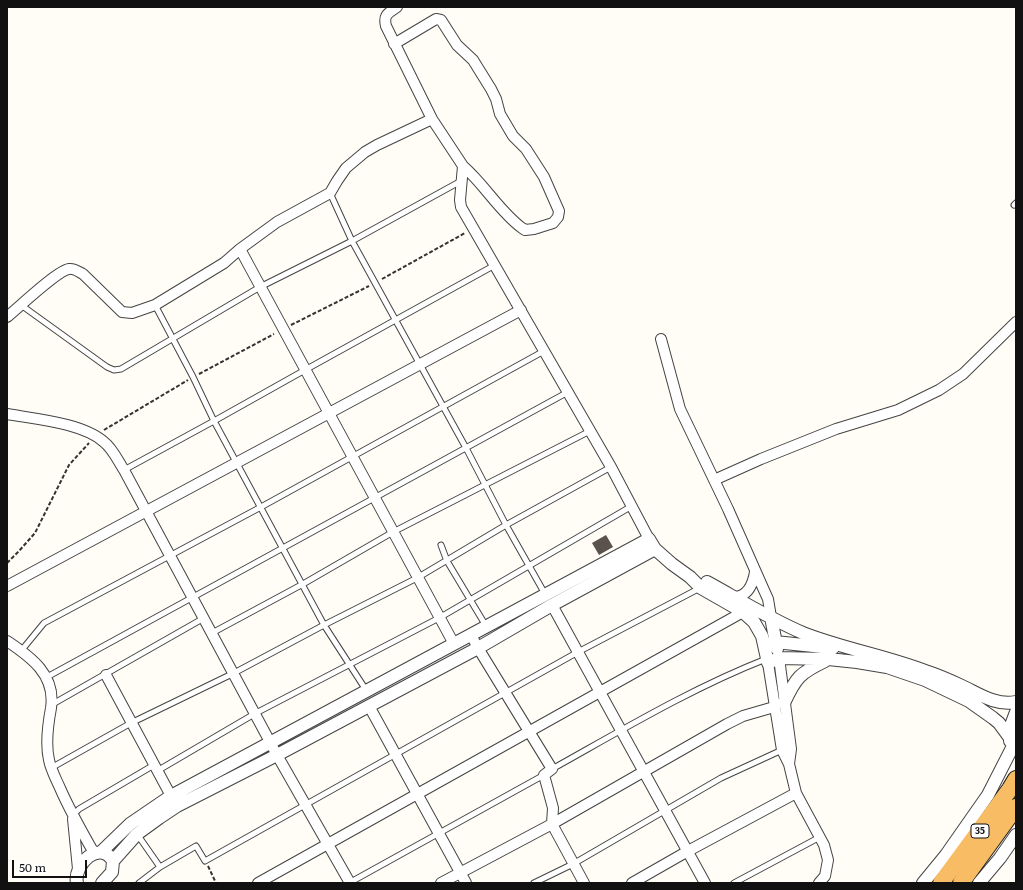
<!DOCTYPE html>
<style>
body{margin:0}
#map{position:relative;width:1023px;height:890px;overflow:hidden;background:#fffdf5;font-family:Literata,serif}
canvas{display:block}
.frame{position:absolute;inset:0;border:8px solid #111;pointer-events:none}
.scale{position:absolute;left:12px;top:860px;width:75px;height:18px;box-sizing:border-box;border:2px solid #111;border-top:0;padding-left:5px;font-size:12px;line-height:14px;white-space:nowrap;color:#111;-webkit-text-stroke:3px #fff;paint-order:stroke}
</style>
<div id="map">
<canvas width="1023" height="890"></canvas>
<div class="frame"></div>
<div class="scale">50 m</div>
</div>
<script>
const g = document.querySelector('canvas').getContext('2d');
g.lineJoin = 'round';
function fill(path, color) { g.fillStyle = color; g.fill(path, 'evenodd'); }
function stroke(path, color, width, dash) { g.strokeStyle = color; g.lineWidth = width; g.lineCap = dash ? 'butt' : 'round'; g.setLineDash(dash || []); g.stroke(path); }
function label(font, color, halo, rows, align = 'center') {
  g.font = font + ' Literata,serif'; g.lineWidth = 4; g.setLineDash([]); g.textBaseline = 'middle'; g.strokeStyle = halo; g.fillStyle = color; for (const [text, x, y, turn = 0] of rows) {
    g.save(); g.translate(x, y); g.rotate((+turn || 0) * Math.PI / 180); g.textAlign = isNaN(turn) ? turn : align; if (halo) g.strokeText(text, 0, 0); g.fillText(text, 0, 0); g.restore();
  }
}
fill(new Path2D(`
 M606,535L613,547L599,555L592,543Z`), '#5a524d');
const service = new Path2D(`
 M330,193L352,241L466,448L506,525L545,594
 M1014,205L1016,203
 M21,305L107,367L114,370L121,369L260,287L352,241L461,181
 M155,305L193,377L214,421L324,625L366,690
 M124,470L214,421L305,370L495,265
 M441,545L447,561L486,626
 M212,633L303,584L393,532L590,431
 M21,651L44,623L261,507L544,351
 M47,677L568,392
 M51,705L204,618
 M51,768L131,723L234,673L324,625L417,578L506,525L611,467
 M552,769C622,730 692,688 766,659
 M157,771L256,713L439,618L632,506
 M73,815L79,809L154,765
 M137,834L160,867
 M139,883L160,867L196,846L205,861L578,652L700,588
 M349,883L544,775
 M534,883L573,864L721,778L782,750
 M734,883L820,837`);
const minor = new Path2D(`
 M397,7C389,13 383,14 386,26L432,119L463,166L460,200L461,207L611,467L649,539
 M394,44L436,19L441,20L457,45L473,60L491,89L496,99L500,114L513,136L526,149L544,177L559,211L558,217L553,223L534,229L525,230L522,228C499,211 485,185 463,166
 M240,249L454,644
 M7,317C18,308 58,270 69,269C74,268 79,272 83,274L122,312L132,313L155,305L224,263L240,249L277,222L330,193L337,181L346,168L365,152L377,145L432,119
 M661,339L680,409L728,509L763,588L768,599L771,617
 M7,414C35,419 83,423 104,442C113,449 118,461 124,470L277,755L350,883
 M714,480L761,459L836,429L898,410L939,390L963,374L1016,322
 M7,586L521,310
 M735,597C748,596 753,584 755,572
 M552,605L705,883
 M471,635L478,648L552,769L544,775L553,808L552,824L584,883
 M7,641C31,657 56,675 51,708C48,724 45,743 49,760C51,770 56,779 60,788C70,811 82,832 94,853
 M779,658L791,749L789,764
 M768,663L782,750L789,764L796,793L824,845L828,860L825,876L819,883
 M106,675L171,796
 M369,706L466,883
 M73,819L78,869
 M258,883L743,612
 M441,883L552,824L727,724L743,716L774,707
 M632,883L688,851L796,793`);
const tertiary = new Path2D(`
 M707,582C738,599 770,619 803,633C844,649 887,656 928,672C940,676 951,681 962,686C979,694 996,706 1016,702
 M771,617L777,649
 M765,645L775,642L833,648
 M784,703C796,677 800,673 825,661
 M1010,741V728L1016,712
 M101,852L130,824L171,796L649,539L655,549L672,564L690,577L701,588L743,612L754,622L762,636L768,663L779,658L828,659L857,662L887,667L925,680L969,701L993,718L999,723L1010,738
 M113,861L137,834L159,818L177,806L277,755L478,648L552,605L655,549
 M77,883C73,864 100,839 113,861L112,872L102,883
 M923,883L946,855L988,795L1012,748
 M979,883L1000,858L1016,835`);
const trunk = new Path2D(`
 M941,883L1010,789L1016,779
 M961,883L1016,807`);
stroke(service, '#444', 7);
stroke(minor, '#444', 12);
stroke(tertiary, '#444', 14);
stroke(trunk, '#222', 18);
stroke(new Path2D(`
 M382,279L465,233
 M291,325L369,286
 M199,374L274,334
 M104,430L188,380
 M7,563L19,551L35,533L69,465L89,443
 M208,866L216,883`), '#333', 2, [4, 2]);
stroke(service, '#fff', 5);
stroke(minor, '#fff', 10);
stroke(tertiary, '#fff', 12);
stroke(trunk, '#f7bc64', 16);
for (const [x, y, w] of [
 [980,831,18]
]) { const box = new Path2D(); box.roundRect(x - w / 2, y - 7, w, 14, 3); g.fillStyle = '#fff'; g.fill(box); stroke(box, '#111', 1); }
label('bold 9px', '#111', null, [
 ["35",980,831]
]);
</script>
